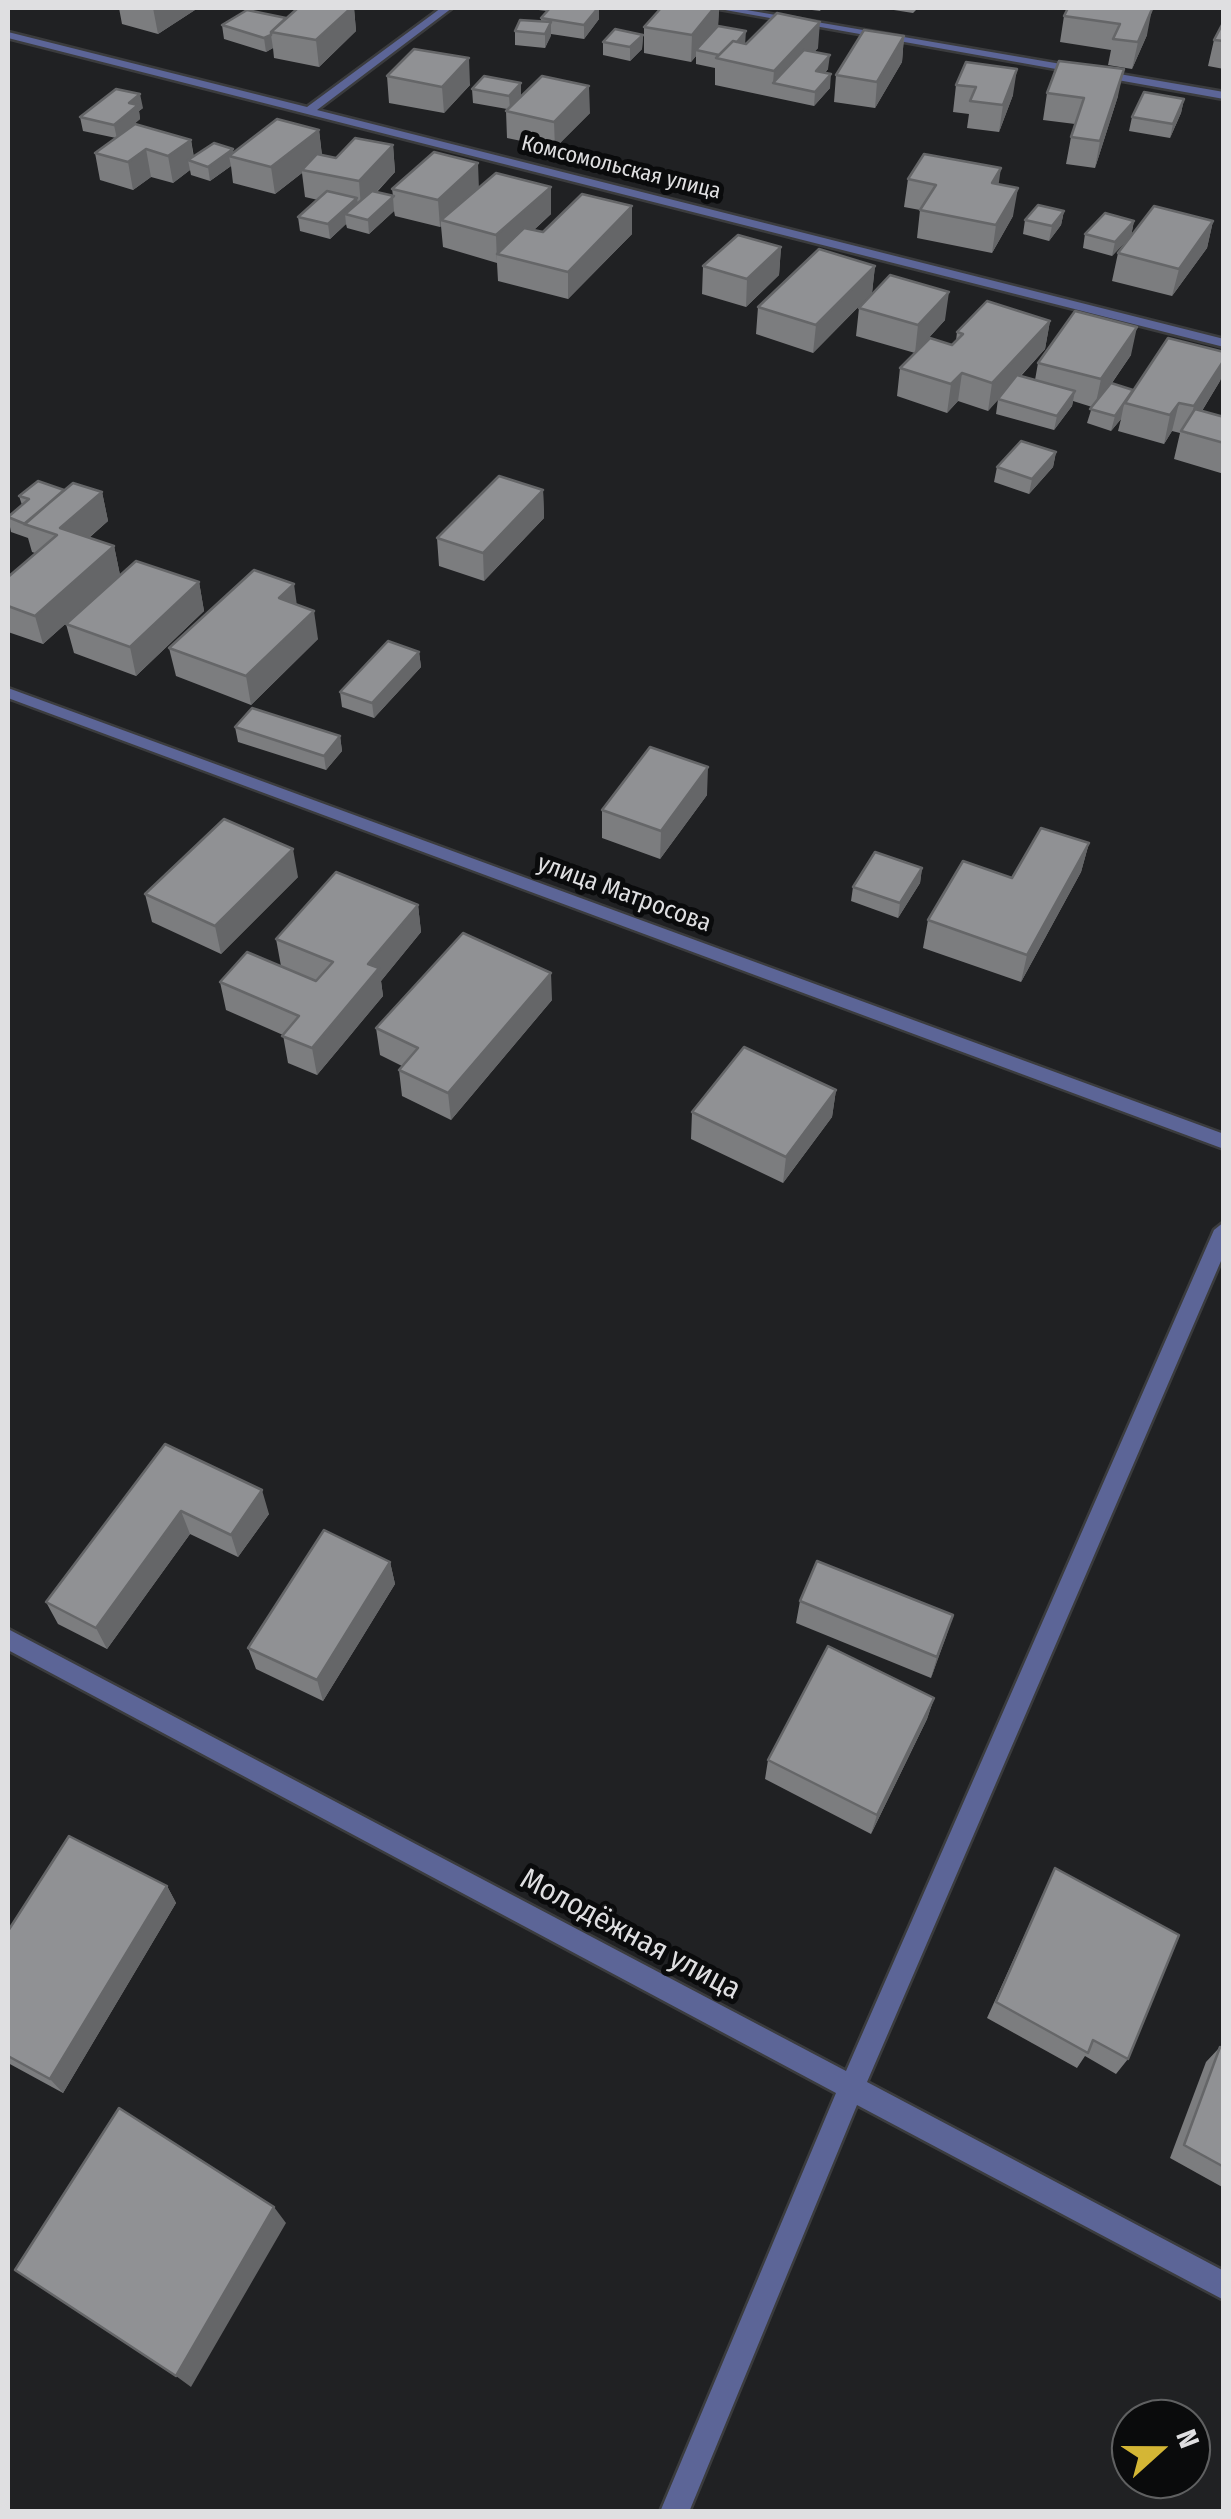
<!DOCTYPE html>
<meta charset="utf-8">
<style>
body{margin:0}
#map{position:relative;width:1231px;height:2519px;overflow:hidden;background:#202123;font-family:"Fira Sans Condensed",sans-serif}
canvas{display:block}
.frame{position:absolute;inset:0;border:10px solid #dfdfe1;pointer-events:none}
.north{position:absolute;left:1111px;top:2399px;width:100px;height:100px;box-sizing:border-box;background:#0a0b0c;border:2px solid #5f6061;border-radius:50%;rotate:69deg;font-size:28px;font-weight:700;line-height:40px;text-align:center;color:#dfdfe1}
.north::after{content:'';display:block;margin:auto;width:35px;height:45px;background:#d4b635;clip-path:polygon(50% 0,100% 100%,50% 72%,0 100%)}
</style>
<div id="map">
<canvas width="1231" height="2519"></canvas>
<div class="frame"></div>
<div class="north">N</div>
</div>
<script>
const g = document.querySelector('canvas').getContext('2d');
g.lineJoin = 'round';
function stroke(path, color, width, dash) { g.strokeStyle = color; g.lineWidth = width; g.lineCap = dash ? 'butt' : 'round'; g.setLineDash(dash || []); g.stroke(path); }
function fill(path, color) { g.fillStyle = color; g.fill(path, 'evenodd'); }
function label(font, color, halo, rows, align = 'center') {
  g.font = font + ' "Fira Sans Condensed",sans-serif'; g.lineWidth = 10; g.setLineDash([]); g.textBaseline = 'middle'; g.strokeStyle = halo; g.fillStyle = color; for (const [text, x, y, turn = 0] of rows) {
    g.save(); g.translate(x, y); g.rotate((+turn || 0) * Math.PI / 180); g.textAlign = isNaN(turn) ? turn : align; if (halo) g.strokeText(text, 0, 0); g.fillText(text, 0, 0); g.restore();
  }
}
const street = new Path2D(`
 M441,8H452L317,110L1224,339V347L8,38V32L307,107Z
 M714,8H735L1224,92V99Z
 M8,688L1224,1134V1149L8,698Z
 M1224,1222V1254L867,2082L1224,2271V2300L857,2105L689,2512H660L836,2093L8,1650V1629L846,2071L1214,1230Z`);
stroke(street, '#3b3c3e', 5);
fill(street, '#5c6597');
fill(new Path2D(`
 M119,8H198L158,34L122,24Z
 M298,8H354L356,31L319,67L274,58L273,48L266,52L224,39L222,25L286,18Z
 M530,8H599V19L584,39L551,34L545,48L515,45V31L541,21V18L547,11L530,9Z
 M661,8H719L718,26L745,44L818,48L814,52L828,69L825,73L830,88L814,106L715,85V68L696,64V56L691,62L644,53V27Z
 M796,8H822L820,11Z
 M881,8H918L913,13Z
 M1144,8L1147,35L1132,69L1108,65L1111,50L1060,42L1064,16Z
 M1224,21V69L1208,66L1214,40Z
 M643,35L642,49L630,61L603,55V42Z
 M904,36L902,62L875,108L834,102L836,75Z
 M966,62L1013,95L999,132L967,128L969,114L953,112L956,85Z
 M387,76L470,85L444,113L389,103Z
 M521,83V96L590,113L555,148L507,138L506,111L507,109L473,103L472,89Z
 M1047,93L1118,96L1095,168L1066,164L1071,137L1075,124L1043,120Z
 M1184,99L1181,113L1170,138L1129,131L1132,117Z
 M143,108L139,111L140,119L128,129L191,140L194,157L233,152L319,130L322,155L336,158L393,145L395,172L377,192L393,196L392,189L479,187L551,214L534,230L543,232L632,206V234L568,299L498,281L497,263L443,247L441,226L440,227L395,216L394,211L369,234L347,228L346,224L330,239L300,231L298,217L318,200L305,197L302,173L275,194L233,183L231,166L210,181L191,175L190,170L173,183L151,177L133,190L100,180L95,153L116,138L83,131L80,117Z
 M908,179L998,185L1013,216L992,253L917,238L920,210L904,207Z
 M1064,211L1061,225L1049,241L1023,234L1025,220Z
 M1134,221L1131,236L1112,256L1083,248L1085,234Z
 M1213,221L1207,248L1172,296L1112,281L1118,253Z
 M781,247L779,275L746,307L702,294L703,266Z
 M875,266L872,293L813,353L756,334L758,307Z
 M859,308L945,320L915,353L952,345L956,341L957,332L1050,321L1045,349L1021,376L1035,380L1038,363L1131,355L1112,383L1133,390L1224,352V369L1220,381L1202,411L1224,417V474L1174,459L1180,433L1172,431L1164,444L1118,431L1121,419L1111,431L1087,423L1092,407L1073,401L1072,406L1054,430L996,414L998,399L988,411L958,401L947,413L897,396L900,368L915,353L856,336Z
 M1056,452L1053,467L1029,494L994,482L997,467Z
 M64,490L102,492L108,521L89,538L114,546L120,575L43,644L8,632V577L35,553L32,552L28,538L11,532L8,517L22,505L19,496Z
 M543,490L544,518L484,581L439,566L437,538Z
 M199,582L204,611L136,676L74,653L66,624Z
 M297,605L318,639L251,705L176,676L169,648Z
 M419,652L421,667L374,718L342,707L340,692Z
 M235,727L340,736L342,751L326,770L238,742Z
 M707,795L660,859L602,838V810Z
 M1089,843L1081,872L1021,982L923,948L928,920L1012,878Z
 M922,868L920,883L898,918L851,901L853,887Z
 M298,877L221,954L152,922L145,894Z
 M418,905L421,932L381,981L383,996L317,1075L288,1063L283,1035L226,1010L220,982L281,966L276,939Z
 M552,1000L451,1120L402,1096L399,1070L402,1066L380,1055L376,1028Z
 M836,1090L832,1117L783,1183L691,1139L692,1112Z
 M165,1444L269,1514L238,1557L190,1534L107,1649L58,1624L46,1602Z
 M390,1562L395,1584L323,1701L256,1669L248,1648Z
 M800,1601L953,1615L931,1678L796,1623Z
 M934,1698L927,1719L871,1834L765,1779L768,1760Z
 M1055,1868L1128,2059L1116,2074L1085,2056L1077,2068L987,2018Z
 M167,1886L176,1903L63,2093L8,2063V1931Z
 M1220,2047L1224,2049V2188L1170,2158L1206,2062Z`), '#7c7d7f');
fill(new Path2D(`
 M153,8H198L158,34Z
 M351,8H354L356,31L319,67L316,40Z
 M598,8H599V19L584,39V25Z
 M714,8H719L718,27L696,50V56L691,62L692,35Z
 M1152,9L1147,35L1132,69L1138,42Z
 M551,22V36L545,48V34Z
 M820,22L818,48L783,85L773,83L774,71Z
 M746,31L745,45L725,56Z
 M271,35L273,48L266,52L264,38Z
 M643,35L642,49L630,61V47Z
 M904,36L902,62L875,108L877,82Z
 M830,55L828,69L814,85L816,71Z
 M469,58L470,85L444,113L442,87Z
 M1017,69L1013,95L999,132L1003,105Z
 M1124,69L1118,96L1095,168L1100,141Z
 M831,74L830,88L814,106L815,92Z
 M521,83V97L510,110L509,96Z
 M589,86L590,113L555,148L554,122Z
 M140,94L143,108L139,111L140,119L117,139L114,125L129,103Z
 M1184,99L1181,113L1170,138L1173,124Z
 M319,130L322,157L302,170V173L275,194L271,167Z
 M191,140L194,162L188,160L190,170L173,183L168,156Z
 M393,145L395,172L361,208L359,181Z
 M146,149L151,177L133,190L128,162Z
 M233,149L234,157L229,156L231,166L210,181L208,167Z
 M478,163L479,190L441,220V226L440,227L438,200Z
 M1001,168L997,195L992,183Z
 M551,187V214L505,256L497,254V263L496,235Z
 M1018,188L1013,216L992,253L996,225Z
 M393,197L394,211L369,234L368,220Z
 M357,198L359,212L345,214L346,224L330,239L328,224Z
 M632,206V234L568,299V272Z
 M1064,211L1061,225L1049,241L1052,226Z
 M1134,221L1131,236L1112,256L1115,242Z
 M1213,221L1207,248L1172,296L1179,269Z
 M781,247L779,275L746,307L747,279Z
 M875,266L872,293L813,353L816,325Z
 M949,292L945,320L915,353L918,325Z
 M1050,321L1045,349L988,411L992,383Z
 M1137,327L1131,355L1095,407L1101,379Z
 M1224,360V369L1220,381L1187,435L1194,406Z
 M962,373L958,401L947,413L951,384Z
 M1075,391L1072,406L1054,430L1057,416Z
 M1179,403L1172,431L1164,444L1170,415Z
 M1124,404L1121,419L1111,431L1115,416Z
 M1056,452L1053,467L1029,494L1032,479Z
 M543,490L544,518L484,581L483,553Z
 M102,492L108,521L67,556L60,528Z
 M114,546L120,575L43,644L35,616Z
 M199,582L204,611L136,676L130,647Z
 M294,584L298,613L279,598Z
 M314,611L318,639L251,705L246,676Z
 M419,652L421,667L374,718L372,703Z
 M340,736L342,751L326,770L324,756Z
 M708,767L707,795L660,859L661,831Z
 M1089,843L1081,872L1021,982L1027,955Z
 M293,849L298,877L221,954L215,926Z
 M922,868L920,883L898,918L900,903Z
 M418,905L421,932L381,981L383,996L317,1075L312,1048L368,964Z
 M551,973L552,1000L451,1120L448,1093Z
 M836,1090L832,1117L783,1183L786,1157Z
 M262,1490L269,1514L238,1557L231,1535Z
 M181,1511L190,1534L107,1649L96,1628Z
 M390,1562L395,1584L323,1701L317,1680Z
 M953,1615L946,1637L931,1678L937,1657Z
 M934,1698L927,1719L871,1834L877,1815Z
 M167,1886L176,1903L63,2093L50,2079Z
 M274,2207L286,2223L191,2387L176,2376Z`), '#656668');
const building = new Path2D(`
 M298,8H351L316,40L271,32Z
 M550,8H598L584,25L541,18Z
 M661,8H714L692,35L644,27Z
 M1068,8H1144L1152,9L1138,42L1113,39L1120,24L1064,16Z
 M247,10L286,18L271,32V35L264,38L222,25Z
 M777,13L820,22L774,71L716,58L733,41L746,44Z
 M520,20L551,22L545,34L515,31Z
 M1224,21V41L1214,40Z
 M718,26L746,31L737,42L733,41L719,55L696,50Z
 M615,29L643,35L630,47L603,42Z
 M864,30L904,36L877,82L836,75Z
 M414,49L469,58L442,87L387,76Z
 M804,50L830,55L816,71L831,74L815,92L773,83Z
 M1059,61L1124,69L1100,141L1071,137L1084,98L1047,93Z
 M966,62L1017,69L1003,105L970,101L976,87L956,85Z
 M484,76L521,83L509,96L472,89Z
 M542,76L589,86L554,122L506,111Z
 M116,89L140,94L129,103L138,105L114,125L80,117Z
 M1144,92L1184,99L1173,124L1132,117Z
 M277,119L319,130L271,167L229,156Z
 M135,124L191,140L168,156L146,149L128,162L95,153Z
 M355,138L393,145L359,181L302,170L317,154L336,158Z
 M214,143L233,149L208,167L188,160Z
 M434,152L478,163L438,200L392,189Z
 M924,154L1001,168L992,183L1018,188L996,225L920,210L936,185L908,179Z
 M496,173L551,187L496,235L441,220Z
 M327,191L357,198L328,224L298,217Z
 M372,191L394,196L368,220L345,214Z
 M582,194L632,206L568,272L497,254L524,228L543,232Z
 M1038,205L1064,211L1052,226L1025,220Z
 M1154,206L1213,221L1179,269L1118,253Z
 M1105,213L1134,221L1115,242L1085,234Z
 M738,235L781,247L747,279L703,266Z
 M819,249L875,266L816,325L758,307Z
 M890,275L949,292L918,325L859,308Z
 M987,301L1050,321L992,383L962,373L951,384L900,368L930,338L952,345L963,334L957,332Z
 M1075,311L1137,327L1101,379L1038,363Z
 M1168,338L1224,352V360L1194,406L1179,403L1170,415L1125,403Z
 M1017,375L1075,391L1057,416L998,399Z
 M1111,383L1133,390L1115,416L1090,409Z
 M1195,409L1224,417V443L1181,431Z
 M1021,441L1056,452L1032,479L997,467Z
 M499,476L543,490L483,553L437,538Z
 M38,481L64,490L25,524L8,517L29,499L19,496Z
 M73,483L102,492L60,528L114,546L35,616L8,606V577L57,535L24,524Z
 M136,561L199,582L130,647L66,624Z
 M254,570L294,584L279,598L314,611L246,676L169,648Z
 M388,641L419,652L372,703L340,692Z
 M252,708L340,736L324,756L235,727Z
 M650,747L708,767L661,831L602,810Z
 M224,819L293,849L215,926L145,894Z
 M1041,828L1089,843L1027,955L928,920L963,861L1012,878Z
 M875,852L922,868L900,903L853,887Z
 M336,872L418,905L368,964L379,968L312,1048L282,1036L299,1016L220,982L247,952L316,981L333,962L276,939Z
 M463,933L551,973L448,1093L399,1070L418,1048L376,1028Z
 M744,1047L836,1090L786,1157L692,1112Z
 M165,1444L262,1490L231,1535L181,1511L96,1628L46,1602Z
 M324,1530L390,1562L317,1680L248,1648Z
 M817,1561L953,1615L937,1657L800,1601Z
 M828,1646L934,1698L877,1815L768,1760Z
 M69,1836L167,1886L50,2079L8,2056V1931Z
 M1055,1868L1179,1935L1128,2059L1093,2040L1088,2053L996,2002Z
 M1220,2047L1224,2049V2167L1184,2145Z
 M119,2108L274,2207L176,2376L15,2270Z`);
fill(building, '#909194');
stroke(building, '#656668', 2.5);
label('22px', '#dfdfe1', '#0a0b0c', [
 ["Комсомольская улица",621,168,14]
]);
label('25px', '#dfdfe1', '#0a0b0c', [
 ["улица Матросова",624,894,20]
]);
label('30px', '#dfdfe1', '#0a0b0c', [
 ["Молодёжная улица",630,1935,28]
]);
</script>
